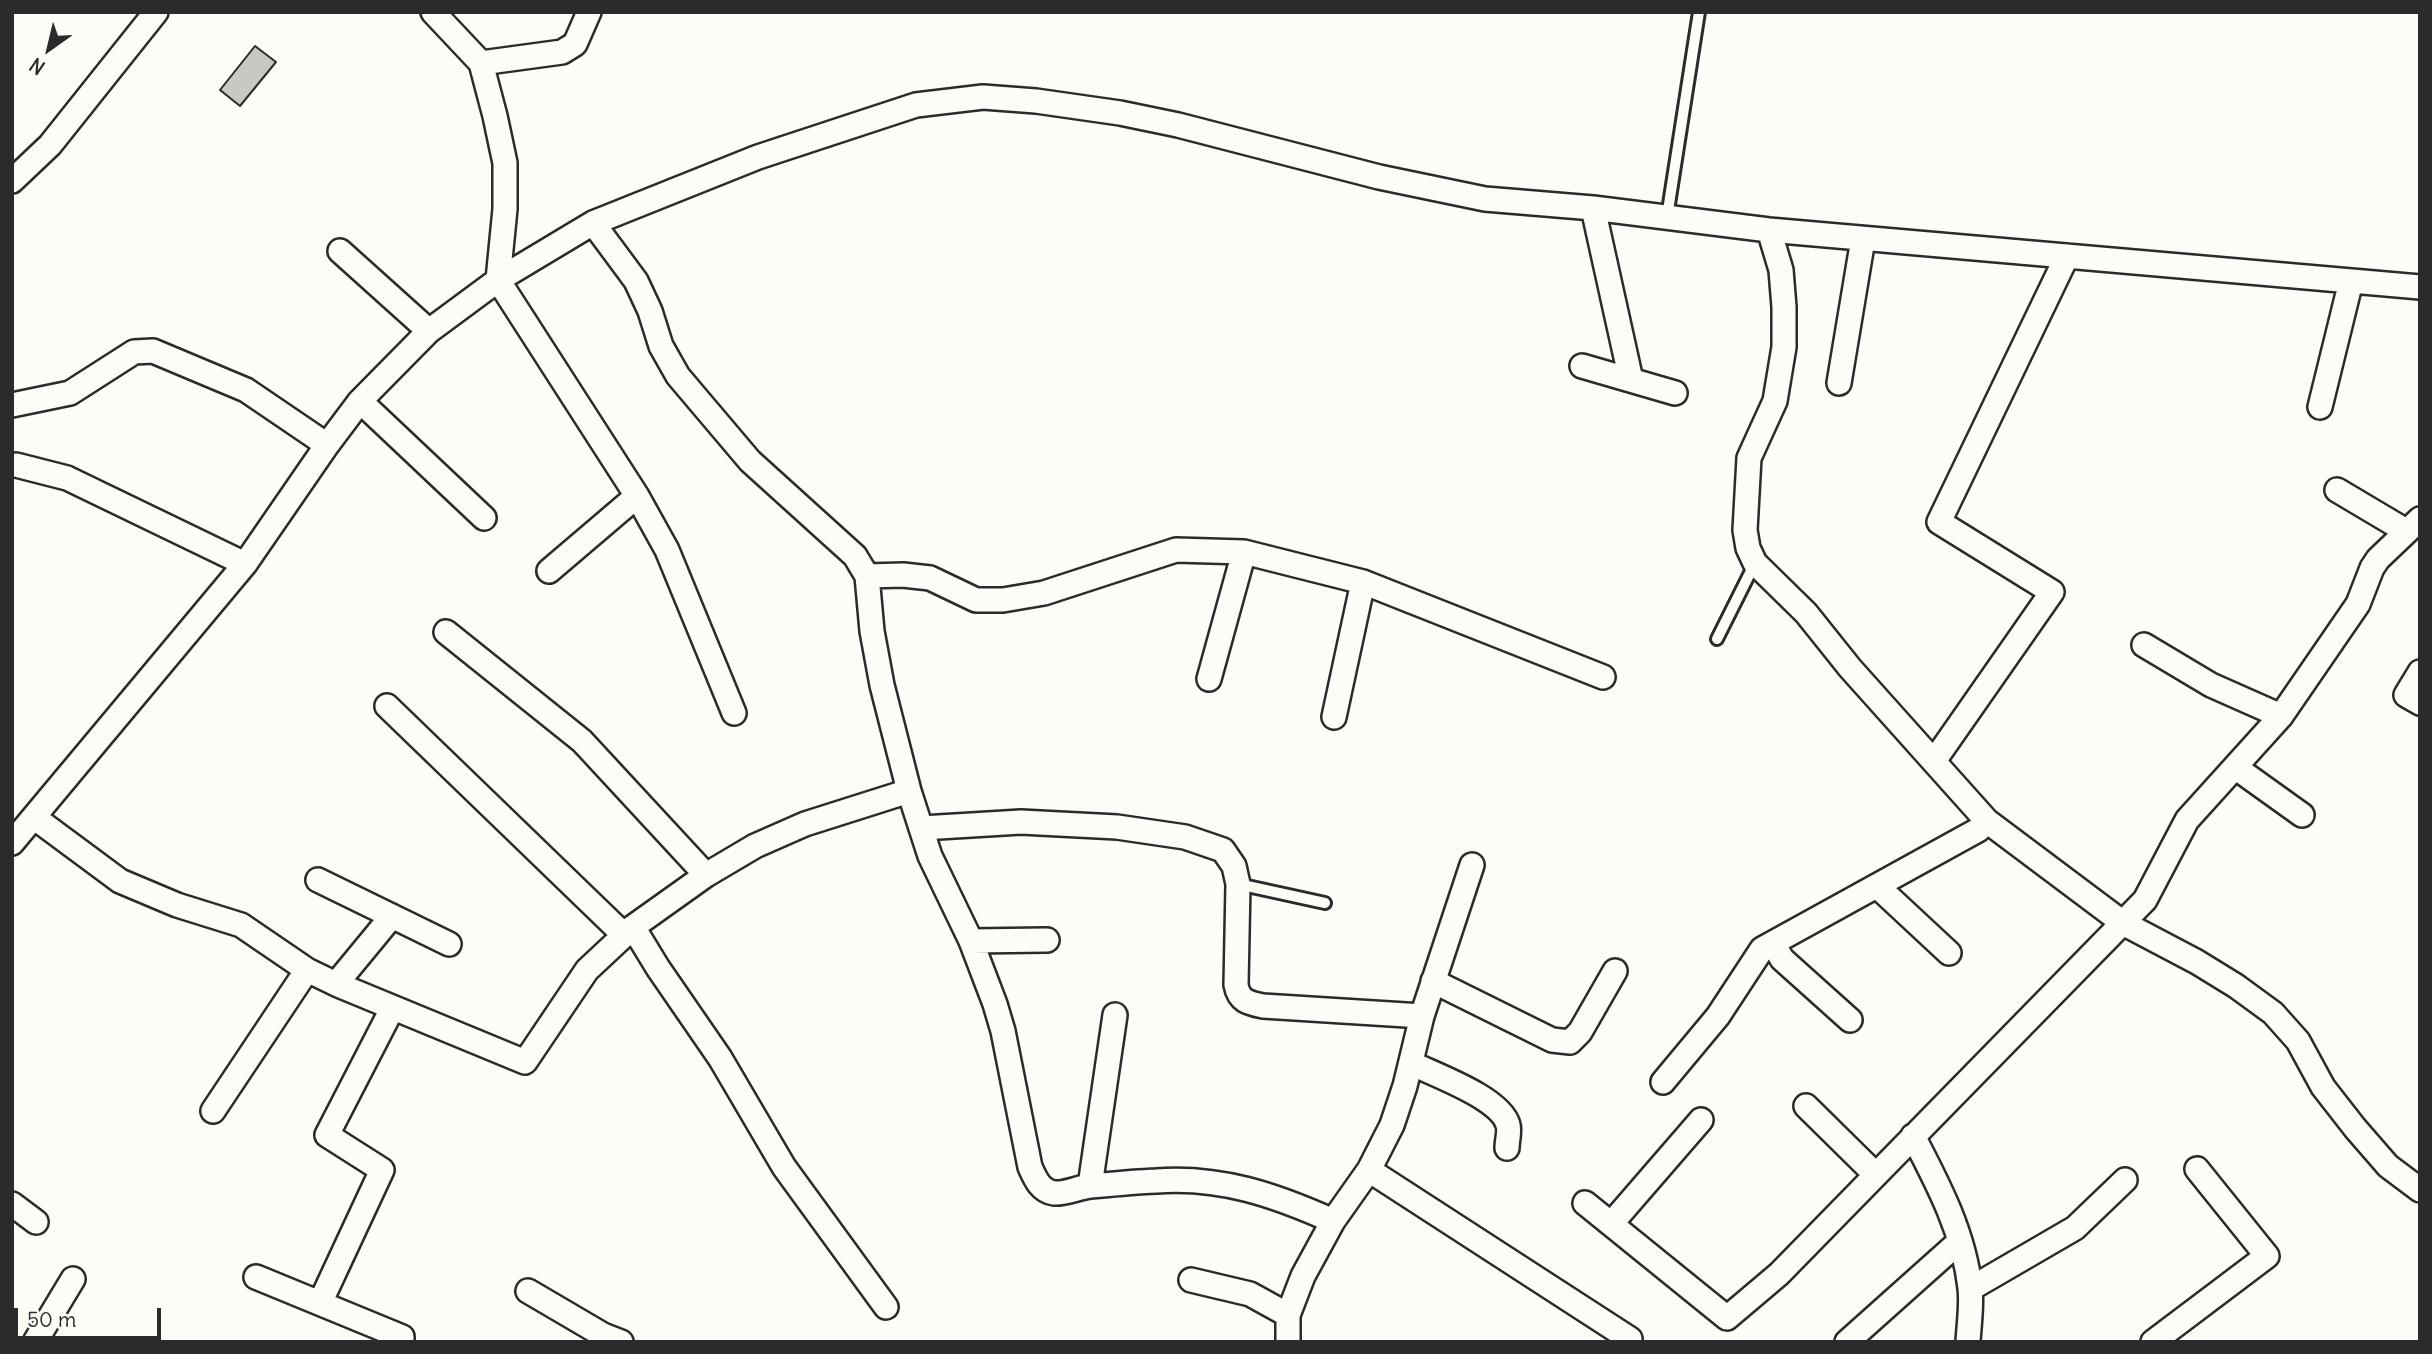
<!DOCTYPE html>
<style>
body{margin:0}
#map{position:relative;width:2432px;height:1354px;overflow:hidden;background:#fdfcf7;font-family:Delius,sans-serif}
canvas{display:block}
.frame{position:absolute;inset:0;border:14px solid #2b2b2b;pointer-events:none}
.north{position:absolute;left:14px;top:14px;width:70px;height:70px;-webkit-text-stroke:5px #fdfcf7;paint-order:stroke;rotate:214deg;font-size:19px;font-weight:700;line-height:28px;text-align:center;color:#2b2b2b}
.north::after{content:'';display:block;margin:auto;width:24px;height:32px;background:#2b2b2b;clip-path:polygon(50% 0,100% 100%,50% 72%,0 100%)}
.scale{position:absolute;left:14px;top:1308px;width:147px;height:32px;box-sizing:border-box;border:4px solid #2b2b2b;border-top:0;padding-left:9px;font-size:21px;line-height:24px;white-space:nowrap;color:#2b2b2b;-webkit-text-stroke:5px #fdfcf7;paint-order:stroke}
</style>
<div id="map">
<canvas width="2432" height="1354"></canvas>
<div class="frame"></div>
<div class="north">N</div>
<div class="scale">50 m</div>
</div>
<script>
const g = document.querySelector('canvas').getContext('2d');
g.lineJoin = 'round';
function fill(path, color) { g.fillStyle = color; g.fill(path, 'evenodd'); }
function stroke(path, color, width, dash) { g.strokeStyle = color; g.lineWidth = width; g.lineCap = dash ? 'butt' : 'round'; g.setLineDash(dash || []); g.stroke(path); }
const building = new Path2D(`
 M255,46L276,62L240,106L220,90Z`);
fill(building, '#c9c8c4');
stroke(building, '#2b2b2b', 2);
const lane = new Path2D(`
 M1667,217L1699,12
 M1717,639L1755,563
 M1238,884L1325,903`);
const street = new Path2D(`
 M433,12L481,63L495,116L505,163V209L498,280L637,496L667,550L734,713
 M481,63L562,52L575,44L589,12
 M12,181L50,145L156,12
 M1593,208L1631,380
 M593,223L636,281L650,311L661,346L678,376L750,461L855,556L867,576L872,631L882,685L909,791L930,856L971,941L995,1004L1003,1031L1030,1167C1035,1178 1040,1191 1054,1193C1066,1194 1079,1187 1091,1186C1113,1184 1134,1182 1156,1181C1220,1176 1275,1195 1333,1221
 M1769,230L1781,270L1784,307V347L1775,401L1749,458L1745,530L1748,548L1755,563L1806,613L1850,668L1987,821L2123,923L2197,962L2236,986L2273,1013L2298,1041L2323,1087L2355,1128L2388,1166L2420,1190
 M340,251L429,331
 M1582,366L1675,393
 M1839,383L1863,239
 M360,401L484,518
 M12,405L70,393L134,352L153,351L246,390L327,445
 M2320,407L2351,281
 M16,465L67,478L245,564
 M2337,490L2406,531
 M549,571L637,496
 M867,576L903,575L930,578L976,600H1003L1044,593L1176,550L1244,552L1363,582L1603,677
 M446,632L582,741L706,875
 M2144,645L2211,685L2281,716
 M2420,672L2406,695L2420,703
 M1209,679L1244,552
 M387,706L624,935
 M1334,717L1363,582
 M1934,761L2052,592L1939,522L2067,256
 M2235,767L2302,815
 M35,818L120,881L177,905L241,925L307,970L336,984L525,1062L587,970L633,927L706,875L755,846L805,824L909,791
 M922,828L1021,822L1117,827L1185,837L1223,850L1234,866L1238,884L1236,985C1239,1001 1248,1003 1263,1006L1422,1016
 M12,843L245,564L327,445L360,401L429,331L498,280L593,223L758,157L916,105L983,97L1036,101L1120,113L1178,125L1379,177L1485,199L1593,208L1769,230L2420,287
 M318,880L449,944
 M1877,886L1949,953
 M633,927L658,968L720,1058L784,1167L886,1307
 M971,941L1047,940
 M1773,943L1782,959L1850,1020
 M1433,981L1552,1040L1570,1042L1580,1032L1615,971
 M336,984L392,916
 M1411,1063C1435,1075 1501,1098 1508,1125C1510,1131 1507,1141 1507,1148
 M1663,1082L1718,1016L1762,949L1978,830L1987,821
 M1806,1106L1876,1175
 M213,1111L307,970
 M1913,1136C1938,1184 1964,1233 1970,1288C1972,1305 1969,1324 1968,1342
 M1369,1170L1630,1339
 M1090,1186L1115,1015
 M1585,1203L1727,1318L1779,1274L2145,900L2187,820L2281,716L2358,604L2372,568L2378,559L2420,519
 M12,1204L36,1222
 M1611,1224L1701,1120
 M256,1277L402,1337V1342
 M1191,1280L1250,1294L1288,1315
 M1970,1289L2075,1228L2125,1180
 M528,1291L603,1335L621,1342
 M320,1303L382,1170L327,1135L392,1009
 M35,1342L73,1279
 M1288,1342V1315L1303,1276L1333,1221L1369,1170L1392,1125L1405,1086L1422,1016L1472,865
 M1847,1342L1960,1241
 M2153,1342L2267,1256L2197,1169`);
stroke(lane, '#2b2b2b', 16);
stroke(street, '#2b2b2b', 28);
stroke(lane, '#fdfcf7', 10);
stroke(street, '#fdfcf7', 23);
</script>
